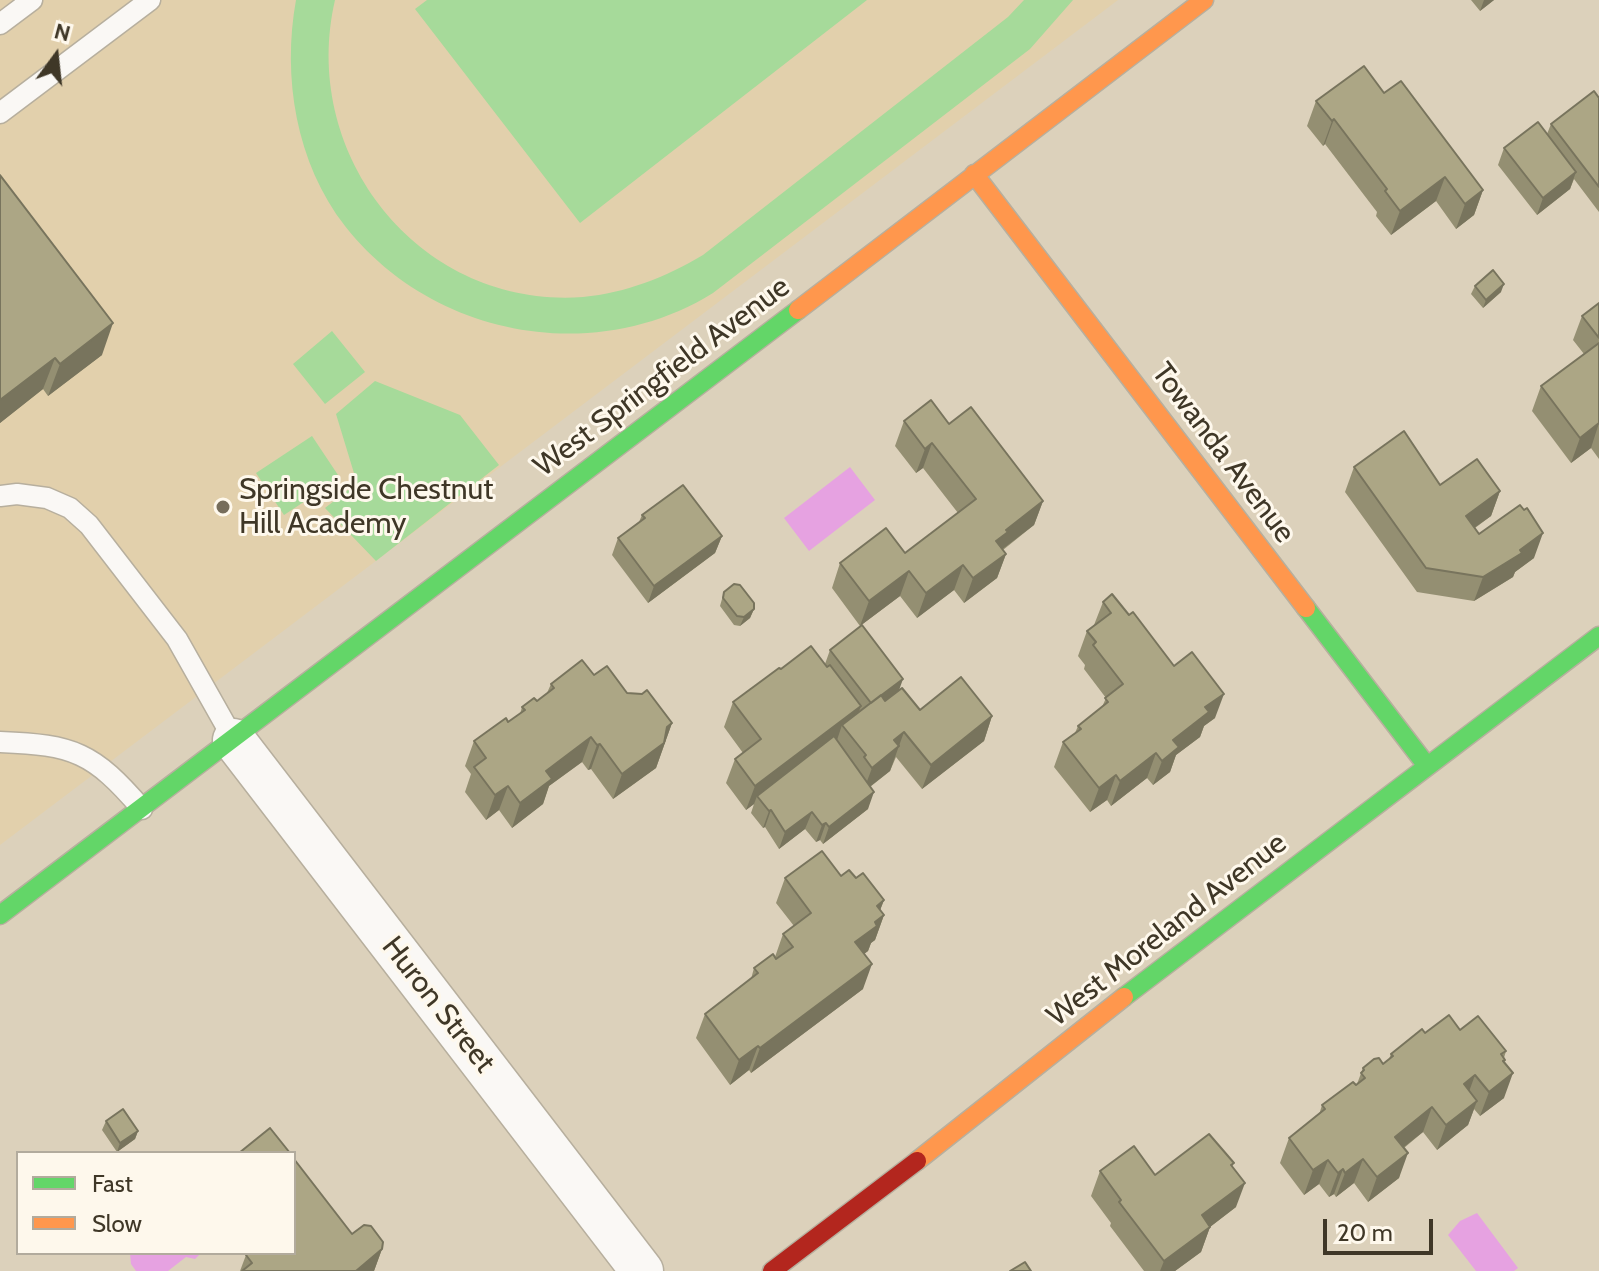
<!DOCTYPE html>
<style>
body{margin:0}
#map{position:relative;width:1599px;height:1271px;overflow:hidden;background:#dcd1bb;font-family:Cabin,sans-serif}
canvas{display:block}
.legend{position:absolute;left:16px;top:1151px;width:280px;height:104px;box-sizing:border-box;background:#fef8ec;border:2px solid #b2ab9d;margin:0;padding:10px 14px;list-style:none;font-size:24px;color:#3f3727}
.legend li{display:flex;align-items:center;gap:16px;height:40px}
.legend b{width:40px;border:2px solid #b2ab9d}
.north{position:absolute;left:16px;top:16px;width:80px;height:80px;-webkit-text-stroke:6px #fef8ec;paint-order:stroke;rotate:15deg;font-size:22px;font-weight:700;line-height:32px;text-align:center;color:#3f3727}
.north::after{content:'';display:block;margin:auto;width:28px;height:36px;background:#3f3727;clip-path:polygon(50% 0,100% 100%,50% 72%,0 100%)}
.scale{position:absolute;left:1323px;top:1219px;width:110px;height:36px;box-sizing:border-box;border:4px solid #3f3727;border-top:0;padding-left:10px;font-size:24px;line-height:28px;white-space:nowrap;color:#3f3727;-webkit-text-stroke:6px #fef8ec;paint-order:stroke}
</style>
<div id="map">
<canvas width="1599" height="1271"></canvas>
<ul class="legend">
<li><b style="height:10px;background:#63d668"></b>Fast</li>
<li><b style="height:10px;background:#ff974d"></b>Slow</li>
</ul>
<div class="north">N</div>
<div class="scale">20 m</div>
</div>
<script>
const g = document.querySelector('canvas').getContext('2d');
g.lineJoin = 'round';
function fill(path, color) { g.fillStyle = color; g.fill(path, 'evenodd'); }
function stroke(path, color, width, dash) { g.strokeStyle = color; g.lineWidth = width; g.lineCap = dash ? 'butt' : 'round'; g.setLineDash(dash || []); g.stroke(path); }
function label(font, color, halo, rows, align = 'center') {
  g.font = font + ' Cabin,sans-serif'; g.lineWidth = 6; g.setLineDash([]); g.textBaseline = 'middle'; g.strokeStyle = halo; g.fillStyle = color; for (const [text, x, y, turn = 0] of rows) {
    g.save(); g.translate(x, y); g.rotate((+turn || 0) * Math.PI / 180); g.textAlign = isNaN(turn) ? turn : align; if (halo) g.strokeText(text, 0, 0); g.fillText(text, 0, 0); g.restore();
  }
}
fill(new Path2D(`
 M0,0H1118L0,845Z`), '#e2d0ac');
fill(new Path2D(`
 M296,0H335C299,155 420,309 583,297C626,293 666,277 703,255L1008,17L1024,0H1073L1030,49L713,293C594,367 432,337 345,226C296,163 282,77 296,0Z
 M427,0H867L580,223L415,9Z
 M332,331L365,372L325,404L293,364Z
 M375,381L460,415L499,465L376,561L325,508L357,483L336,414Z
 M312,436L340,478L284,515L256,473Z`), '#a6da9a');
fill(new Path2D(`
 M850,467L875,500L809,551L784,518Z
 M1477,1213L1518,1268L1514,1271H1476L1448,1235L1460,1221Z
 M130,1253H201L195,1259L186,1257L168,1271H136L131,1264Z`), '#e6a2e1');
const lane = new Path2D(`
 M0,24L32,0
 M0,113L150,0
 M0,496L17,494L47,498L70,508L89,525L177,639L234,740
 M0,742C74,745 93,752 142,809`);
const street = new Path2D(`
 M234,740L642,1271`);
const fast = new Path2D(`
 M1306,608L1427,766
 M0,915L798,310
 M1124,997L1599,636`);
const slow = new Path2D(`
 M974,174L1306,608
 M798,310L1204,0
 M917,1161L1124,997`);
const jam = new Path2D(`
 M772,1271L917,1161`);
stroke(lane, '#b7af9e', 23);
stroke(street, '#b7af9e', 45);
stroke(fast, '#b7af9e', 21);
stroke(slow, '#b7af9e', 21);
stroke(jam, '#b7af9e', 21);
stroke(lane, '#faf8f5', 20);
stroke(street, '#faf8f5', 42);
stroke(fast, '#63d668', 18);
stroke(slow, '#ff974d', 18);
stroke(jam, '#b3261e', 18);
fill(new Path2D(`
 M1471,0H1494L1480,11Z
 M1384,93L1483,190L1474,215L1456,229L1436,201L1391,235L1376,216L1377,212L1325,144L1323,146L1307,126L1316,101Z
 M1599,98V212L1574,179L1570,189L1537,215L1498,165L1504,148L1547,134L1551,124Z
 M0,175L102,355L48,396L43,389L0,423Z
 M1475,286L1501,292L1483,308L1471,294Z
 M1599,303V459L1591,448L1571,463L1532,411L1541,386L1584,354L1573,340L1582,316Z
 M904,421L949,424L1043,501L1034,525L1003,550L1006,554L997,578L964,603L954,590L917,618L900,596L860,626L832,588L840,563L905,553L958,513L923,468L916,473L895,446Z
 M1354,467L1440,485L1500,491L1491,516L1475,528L1479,534L1534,558L1515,572L1513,577L1474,601L1417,592L1345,492Z
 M642,515L722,536L715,553L648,603L612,555L618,538L639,522Z
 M724,592L754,609L750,618L740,626L734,625L720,606Z
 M1103,602L1215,718L1204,726L1200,737L1176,755L1170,772L1153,785L1147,778L1111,806L1107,800L1090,812L1054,767L1063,742L1075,733L1078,726L1102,707L1106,698L1084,669L1085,665L1078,656L1087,631L1094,625Z
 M830,650L899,690L920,710L992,716L984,741L922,789L896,757L890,771L870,787L868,809L823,844L820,840L816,842L805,829L779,849L765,827L763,828L751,813L754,804L746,810L726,783L735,759L743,753L724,727L733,702L781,669L825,664Z
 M594,675L627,693L672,723L656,768L613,799L591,769L588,770L582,762L549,786L543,804L512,828L499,810L486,820L465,792L471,774L465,766L474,741L508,722L520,714L522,707L537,701L547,693L551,684Z
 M841,876L856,878L884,900L880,910L884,915L875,940L871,943L868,951L864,954L863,989L751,1073L749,1070L730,1085L696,1038L705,1014L751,979L754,968L775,957L783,934L794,926L776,903L785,878Z
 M1460,1030L1506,1051L1504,1058V1098L1480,1116L1474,1109L1468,1125L1437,1150L1423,1132L1404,1148L1399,1178L1368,1202L1354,1183L1336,1197L1334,1194L1329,1197L1319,1184L1304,1195L1280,1163L1289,1138L1319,1115L1322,1105L1357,1084L1363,1068L1383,1064L1389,1059L1391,1054L1425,1033Z
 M106,1121L138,1131L135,1139L117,1152L102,1130Z
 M1234,1163L1232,1167L1236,1207L1210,1227L1201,1252L1175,1271H1144L1110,1226L1111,1223L1091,1196L1100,1171L1155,1175Z
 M352,1234L382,1249L374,1271H240L246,1255Z`), '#948f72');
fill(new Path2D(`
 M1484,0H1494L1480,11Z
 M1334,119L1325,144L1323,146L1332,121Z
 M1576,172L1570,189L1537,215L1543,198Z
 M1445,177L1436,201L1391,235L1400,211Z
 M1483,190L1474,215L1456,229L1465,204Z
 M1504,284L1501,292L1483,308L1486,300Z
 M113,323L102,355L48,396L60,364Z
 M55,358L43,389L0,423V400Z
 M1599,423L1591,448L1571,463L1580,438Z
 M932,443L923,468L916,473L925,449Z
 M1500,491L1491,516L1457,540L1466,516Z
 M1043,501L1034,525L1000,551L996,541L1006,530Z
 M1543,533L1534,558L1515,572L1513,577L1474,601L1483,577Z
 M722,536L715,553L648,603L654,586Z
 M1006,554L997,578L964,603L973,578Z
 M963,565L954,590L917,618L926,593Z
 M909,571L900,596L860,626L869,601Z
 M754,609L750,618L740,626L744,617Z
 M903,679L897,696L865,720L871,703Z
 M1224,694L1215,718L1204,726L1200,737L1176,755L1170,772L1153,785L1162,761L1173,740L1205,707Z
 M861,706L852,730L842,725L836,743L757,796L754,804L746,810L755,786Z
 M992,716L984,741L922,789L931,765Z
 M672,723L656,768L613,799L622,774Z
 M904,732L890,771L863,792L872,768L894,740Z
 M591,737L582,762L549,786L543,804L512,828L520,803L546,771Z
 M600,744L591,769L588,770L597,745Z
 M1156,753L1147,778L1111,806L1120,781Z
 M1116,775L1107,800L1090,812L1099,788Z
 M508,786L499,810L486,820L495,795Z
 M874,792L868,809L823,844L829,827Z
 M771,810L765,827L763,828L769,811Z
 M812,812L805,829L779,849L785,832Z
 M826,823L820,840L816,842L822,825Z
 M884,900L876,921L884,915L875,940L871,943L868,951L846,967L855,942L877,906Z
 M872,964L863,989L751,1073L760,1048Z
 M758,1046L749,1070L730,1085L739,1060Z
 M1513,1073L1504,1098L1480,1116L1489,1092Z
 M1475,1075L1466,1100L1464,1084Z
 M1477,1101L1468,1125L1437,1150L1446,1125Z
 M1432,1107L1423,1132L1386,1161L1395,1137Z
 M138,1131L135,1139L117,1152L120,1143Z
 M1408,1153L1399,1178L1368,1202L1377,1177Z
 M1363,1159L1354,1183L1336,1197L1345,1173Z
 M1328,1160L1319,1184L1304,1195L1313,1170Z
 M1343,1169L1334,1194L1329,1197L1338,1173Z
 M1245,1183L1236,1207L1193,1240L1202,1215Z
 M1210,1227L1201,1252L1175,1271H1160L1164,1261Z
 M382,1249L374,1271H356Z`), '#78745d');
const building = new Path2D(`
 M1364,66L1384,93L1401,81L1483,190L1465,204L1445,177L1400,211L1385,191L1387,189L1334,119L1332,121L1316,101Z
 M1594,91L1599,98V187L1551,124Z
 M1538,122L1576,172L1543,198L1504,148Z
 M0,175L113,323L60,364L55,358L0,400Z
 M1493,270L1504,284L1486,300L1475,286Z
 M1599,303V338L1582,316Z
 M1599,343V423L1580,438L1541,386Z
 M931,400L949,424L971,407L1043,501L1006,530L1008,532L996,541L1006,554L973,578L963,565L926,593L909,571L869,601L840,563L886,528L905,553L976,499L932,443L925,449L904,421Z
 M1404,431L1440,485L1477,459L1500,491L1466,516L1479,534L1520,505L1524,510L1527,508L1543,533L1520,550L1522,553L1483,577L1426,568L1354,467Z
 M683,485L722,536L654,586L618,538L645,518L642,515Z
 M734,584L740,585L754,603V609L744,617L737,616L723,598L724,592Z
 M1112,594L1129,615L1133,612L1174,666L1192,652L1224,694L1205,707L1209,712L1173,740L1179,747L1162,761L1156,753L1120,781L1116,775L1099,788L1063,742L1081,729L1078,726L1108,702L1105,698L1123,684L1093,645L1096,642L1087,631L1111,613L1103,602Z
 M862,625L903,679L871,703L830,650Z
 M811,646L827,667L830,665L861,706L755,786L735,759L761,739L733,702L779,668L781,669Z
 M582,660L594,675L607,666L627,693L642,694L647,690L672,723L667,727L664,743L622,774L600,744L597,745L591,737L546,771L552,779L520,803L508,786L495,795L474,767L486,758L474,741L506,718L508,722L525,710L522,707L534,698L537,701L554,688L551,684Z
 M961,677L992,716L931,765L904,732L894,740L899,746L872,768L864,757L866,755L842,725L881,695L885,701L902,688L920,710Z
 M834,736L874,792L829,827L826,823L822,825L812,812L785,832L771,810L769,811L757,796Z
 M822,851L841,876L849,870L856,878L863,873L884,900L877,906L884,915L875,922L877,926L855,942L872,964L760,1048L758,1046L739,1060L705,1014L758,973L754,968L773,954L776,959L793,947L783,934L811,913L785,878Z
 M1449,1015L1460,1030L1478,1016L1506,1051L1501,1054L1505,1060L1503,1061L1513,1073L1489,1092L1475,1075L1464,1084L1477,1101L1446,1125L1432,1107L1395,1137L1408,1153L1377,1177L1363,1159L1345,1173L1343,1169L1338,1173L1328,1160L1313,1170L1289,1138L1325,1109L1322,1105L1353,1082L1356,1085L1365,1078L1361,1073L1364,1070L1363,1068L1374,1059L1379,1058L1383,1064L1393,1056L1391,1054L1422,1029L1425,1033Z
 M123,1109L138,1131L120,1143L106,1121Z
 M270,1128L290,1153H239Z
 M1209,1134L1234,1163L1231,1165L1245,1183L1202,1215L1210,1227L1164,1261L1119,1202L1121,1200L1100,1171L1134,1146L1155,1175Z
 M294,1159L352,1234L364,1225L371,1226L383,1242L382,1249L356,1271H242L252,1263L246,1255L248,1253H294Z
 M1025,1262L1031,1271H1010Z`);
fill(building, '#aca685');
stroke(building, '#78745d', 2);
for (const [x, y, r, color] of [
 [223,507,8,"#766d5b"]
]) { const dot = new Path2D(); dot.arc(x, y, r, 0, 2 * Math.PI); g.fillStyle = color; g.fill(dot); stroke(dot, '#fef8ec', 3); }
label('30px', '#3f3727', '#fef8ec', [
 ["West Springfield Avenue",662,377,-37],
 ["Towanda Avenue",1223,453,53],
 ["West Moreland Avenue",1167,930,-38],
 ["Huron Street",438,1005,52]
]);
label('30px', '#3f3727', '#fef8ec', [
 ["Springside Chestnut",239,490],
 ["Hill Academy",239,524]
], 'left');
</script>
